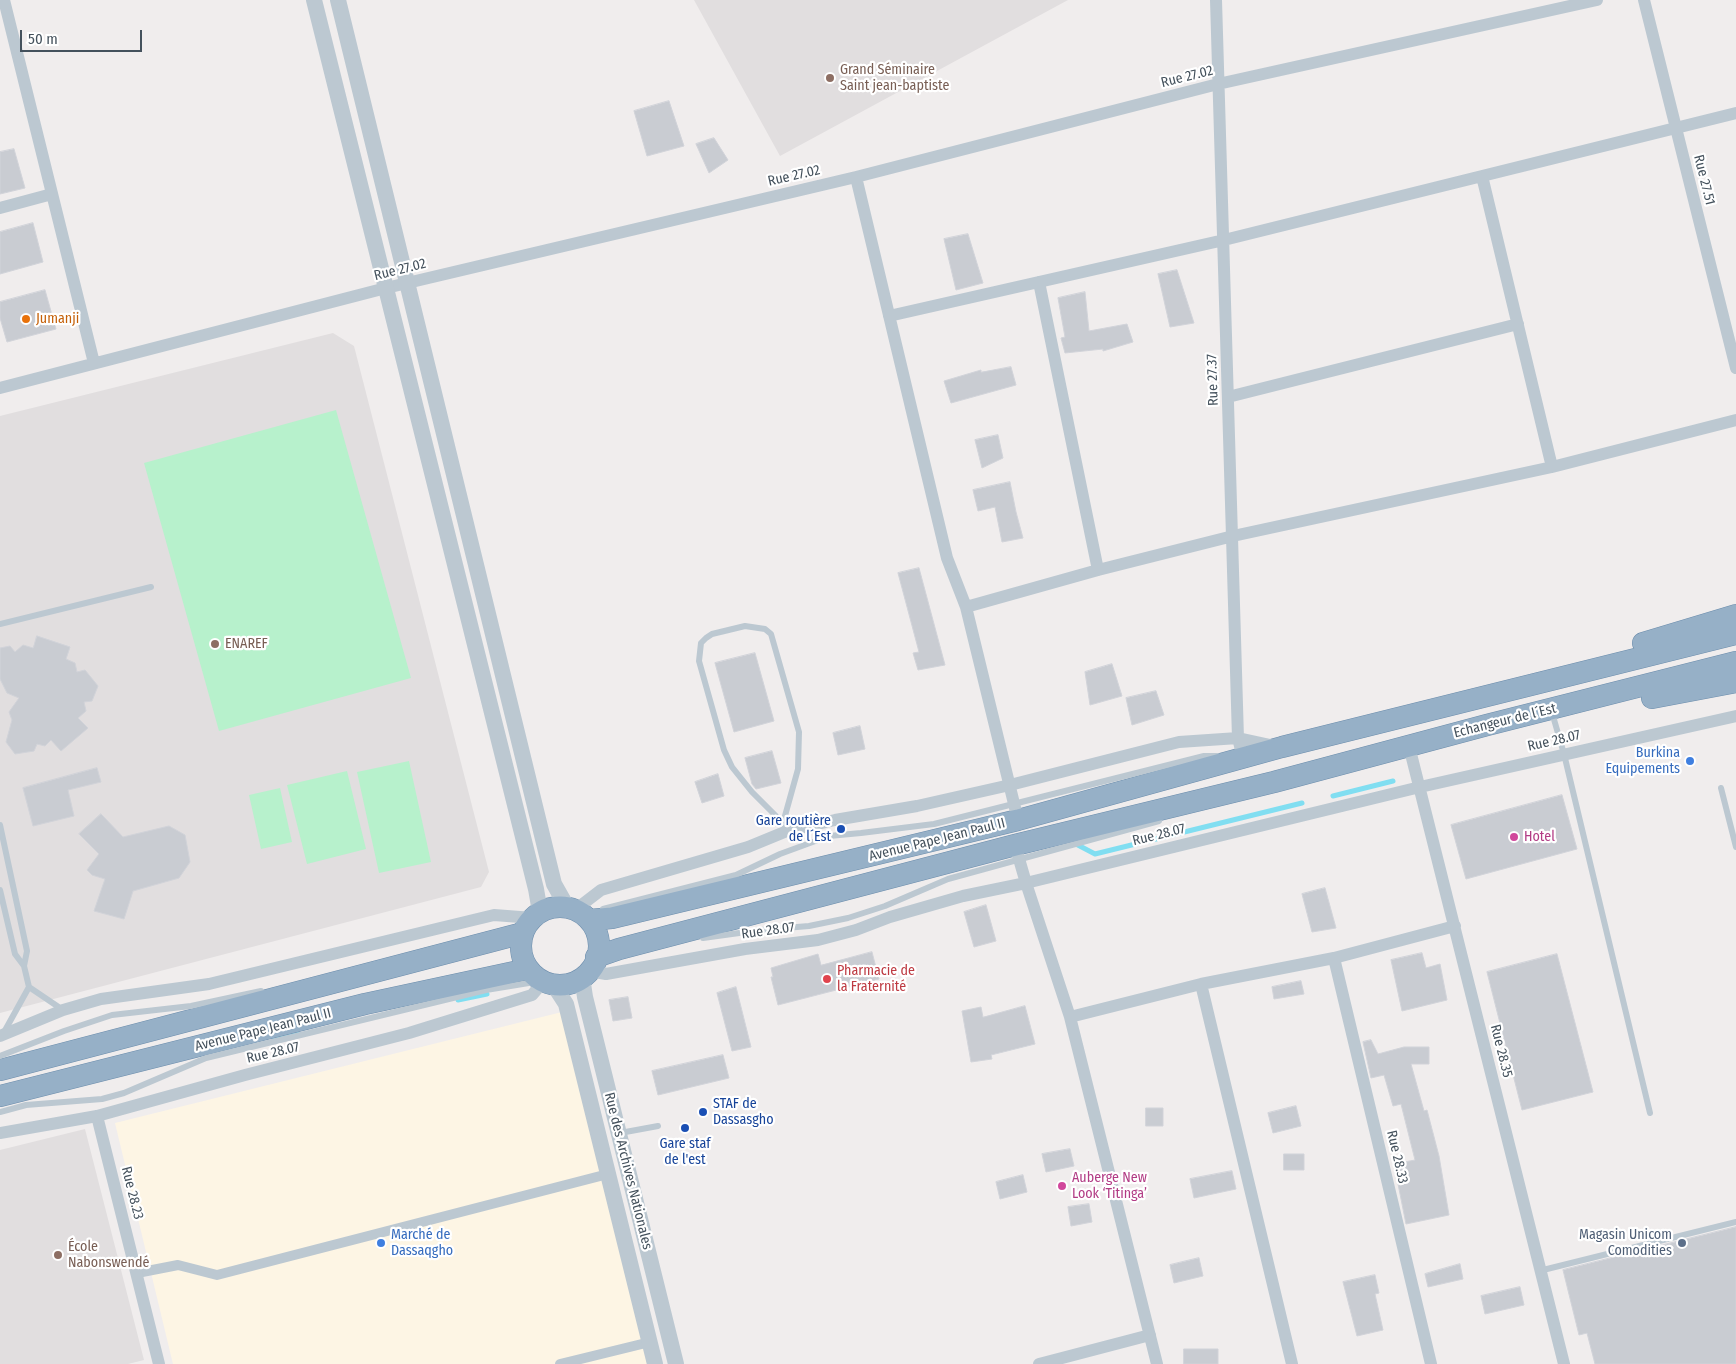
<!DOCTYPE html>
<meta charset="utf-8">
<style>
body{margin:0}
#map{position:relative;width:1736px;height:1364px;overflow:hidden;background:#f0eded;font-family:"Fira Sans Condensed",sans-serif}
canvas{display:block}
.scale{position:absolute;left:20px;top:30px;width:122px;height:22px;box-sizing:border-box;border:2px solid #44515c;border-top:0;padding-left:6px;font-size:15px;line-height:18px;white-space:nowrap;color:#44515c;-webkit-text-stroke:4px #fff;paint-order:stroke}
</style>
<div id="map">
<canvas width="1736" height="1364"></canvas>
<div class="scale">50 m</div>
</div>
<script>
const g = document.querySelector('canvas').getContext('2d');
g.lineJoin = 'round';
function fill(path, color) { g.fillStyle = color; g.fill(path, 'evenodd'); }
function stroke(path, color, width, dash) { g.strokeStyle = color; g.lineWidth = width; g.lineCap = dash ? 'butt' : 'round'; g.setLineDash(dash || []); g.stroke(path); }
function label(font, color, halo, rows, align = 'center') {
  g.font = font + ' "Fira Sans Condensed",sans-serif'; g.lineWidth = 4.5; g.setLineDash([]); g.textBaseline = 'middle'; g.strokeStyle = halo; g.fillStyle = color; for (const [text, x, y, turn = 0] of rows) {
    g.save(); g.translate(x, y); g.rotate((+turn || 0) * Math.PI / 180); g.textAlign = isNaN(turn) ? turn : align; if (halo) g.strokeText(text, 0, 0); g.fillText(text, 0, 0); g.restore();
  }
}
fill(new Path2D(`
 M562,1012L648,1364H173L115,1123Z`), '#fdf5e4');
fill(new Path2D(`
 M694,0H1068L780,156Z
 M333,333L354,346L489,872L481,887L0,1013V416Z
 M85,1129L144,1360L128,1364H0V1150Z`), '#e1dedf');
fill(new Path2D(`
 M336,410L411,678L219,731L144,463Z
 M409,761L431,862L379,873L357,772Z
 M347,771L366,849L307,864L287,785Z
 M280,788L292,842L261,849L249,795Z`), '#b7f1cc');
stroke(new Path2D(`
 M1333,796L1393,781
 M1074,843L1095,854L1302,803
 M458,1000L487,994
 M274,1038L297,1033`), '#81def1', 5);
const building = new Path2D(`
 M669,101L684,146L647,156L634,111Z
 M714,138L728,160L709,173L696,144Z
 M14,149L25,188L0,194V152Z
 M33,223L43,262L0,274V232Z
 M968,234L983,283L956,290L944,239Z
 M1177,270L1194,323L1170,327L1158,274Z
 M45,290L56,329L7,342L0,318V302Z
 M1085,292L1089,331L1127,324L1133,342L1103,351V349L1065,353L1061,338L1065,337L1058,298Z
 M1011,367L1016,385L951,403L944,381L981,370V372Z
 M998,435L1003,458L982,468L975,440Z
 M1010,482L1016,512L1023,538L1002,542L995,507L978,511L973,490Z
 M919,568L945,665L918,670L913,653L919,652L898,573Z
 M37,636L70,647L66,659L75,663L77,672L85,670L98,686L92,701L84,702L86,711L78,718L88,728L61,751L51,740L45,746L37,744L34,751L15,754L6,742L12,720L9,712L19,698L7,693L0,679V648L10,646L15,652L23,645L33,648Z
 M755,653L774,721L734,732L715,663Z
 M1112,664L1122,696L1090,705L1085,672Z
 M1156,691L1164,715L1132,725L1126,698Z
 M860,726L865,749L838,755L833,733Z
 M772,751L781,783L756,789L752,784L745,758Z
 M97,768L101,782L68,790L74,816L33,826L23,788Z
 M718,774L724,796L702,803L695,782Z
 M1562,795L1577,849L1466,879L1451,825Z
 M101,814L123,837L169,826L185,835L190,862L179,878L133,891L124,919L94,911L105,879L92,875L87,870L99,854L79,834Z
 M1325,888L1336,928L1312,932L1302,894Z
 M986,905L996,941L974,947L964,912Z
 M872,952L879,979L778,1005L771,977H773L771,968L818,954L821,965Z
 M1422,953L1426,968L1440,964L1447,1000L1402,1011L1391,960Z
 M1557,954L1593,1092L1522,1110L1487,972Z
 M1301,981L1304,994L1274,999L1272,987Z
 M736,987L751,1047L732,1051L717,993Z
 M628,997L632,1018L613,1021L609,1000Z
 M1025,1006L1035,1044L991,1055L992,1059L971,1062L962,1011L981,1007L983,1017Z
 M1371,1040L1378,1054L1404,1047H1429V1064H1411L1424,1111L1427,1110L1439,1156L1449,1215L1406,1224L1394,1164L1415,1160L1401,1104L1393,1106L1384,1075L1371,1078L1363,1042Z
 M723,1055L729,1078L658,1095L652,1071Z
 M1296,1106L1301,1126L1273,1133L1268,1113Z
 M1146,1108H1163V1126H1146Z
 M1070,1149L1074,1166L1046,1172L1042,1154Z
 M1284,1154H1304V1170H1284Z
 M1232,1171L1236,1189L1194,1198L1190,1179Z
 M1023,1175L1027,1192L1000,1199L996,1182Z
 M1089,1204L1092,1222L1071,1226L1068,1207Z
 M1736,1227V1364H1595L1587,1333L1579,1335L1563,1270Z
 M1199,1258L1203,1276L1174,1283L1170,1265Z
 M1460,1264L1463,1279L1428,1287L1425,1274Z
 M1375,1275L1379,1293L1375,1294L1383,1330L1357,1336L1343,1282Z
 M1520,1287L1524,1305L1485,1314L1481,1296Z
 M1184,1349H1218V1364H1184Z`);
fill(building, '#c9ccd2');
stroke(building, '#d1d3d9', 1);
const trunk = new Path2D(`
 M1643,643L1736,615
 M1652,698L1736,682
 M521 946a39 39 0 1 1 78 0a39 39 0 1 1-78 0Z
 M589,920L612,918L1018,820L1282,747L1736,634
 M596,957L619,949L1015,845L1274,782L1487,725L1736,662
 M0,1070L523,933
 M0,1096L365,1004L528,969`);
stroke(trunk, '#6c8dac', 22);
stroke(new Path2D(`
 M0,624L151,587
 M1553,716L1564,754L1650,1113
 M1721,788L1736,847
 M783,823L798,769L799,732L771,634L765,629L745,626L712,634L706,638L701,643L699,661L724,750L732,767L752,792L783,823L787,831
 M0,825L27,951L24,966
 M0,890L15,954L24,966L29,987L63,1010
 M603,909L736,875L780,854L829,836L861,833L934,824L1204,756H1217
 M703,938L761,930L809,926L848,918L885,906L948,879L1159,821
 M3,1034L29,987
 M0,1056L64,1031L112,1015L191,1006L261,991
 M0,1112L26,1105L102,1099L124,1093L206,1058L486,990L541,981
 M620,1133L658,1126
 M1539,1271L1736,1222`), '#bcc8d1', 6);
stroke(new Path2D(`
 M137,1273L178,1265L217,1275L608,1174
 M560,1364L650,1342`), '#bcc8d1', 10);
stroke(new Path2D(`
 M4,0L94,363
 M1216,0L1238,738L1243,758
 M1644,0L1736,368
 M1482,176L1552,467
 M856,177L947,558L966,607L1018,820
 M0,208L52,194
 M1039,282L1098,570
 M889,316L1224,240L1736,113
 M0,388L386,288L856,177L1218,84L1597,0
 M1228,397L1518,324
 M966,607L1098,570L1233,536L1552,467L1736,420
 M1409,746L1564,1364
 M1015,845L1026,883L1070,1017L1157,1364
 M575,910L601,890L748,847L787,831L835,820L917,806L1010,785L1179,742L1238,738L1275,746
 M1334,958L1431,1364
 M589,971L606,974L745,949L818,940L856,930L890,917L963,896L1026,883L1420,787L1736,716
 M1201,984L1292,1364
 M1070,1017L1201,984L1334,958L1455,926
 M0,1036L63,1010L101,999L209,984L494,915L533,918
 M97,1116L159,1364
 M0,1133L97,1116L245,1075L409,1033L532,995L544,981
 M1039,1364L1150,1335`), '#bcc8d1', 12);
stroke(new Path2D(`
 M314,0L536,889L540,912
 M338,0L554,884L567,907
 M582,977L585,997L676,1364
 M553,984L566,1004L655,1364`), '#bcc8d1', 16);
stroke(trunk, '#96b0c7', 21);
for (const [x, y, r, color] of [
 [830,78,5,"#8d6e63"],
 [26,319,5,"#e8710a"],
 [215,644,5,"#8d6e63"],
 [1690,761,5,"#3f7fe0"],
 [841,829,5,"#1a4fb4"],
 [1514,837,5,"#d1479c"],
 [827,979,5,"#e0444e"],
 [703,1112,5,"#1a4fb4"],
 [685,1128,5,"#1a4fb4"],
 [1062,1186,5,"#d1479c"],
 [381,1243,5,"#3f7fe0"],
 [1682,1243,5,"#5c6f8a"],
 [58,1255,5,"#8d6e63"]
]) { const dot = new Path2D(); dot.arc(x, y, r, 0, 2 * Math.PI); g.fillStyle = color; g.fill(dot); stroke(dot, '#fff', 2); }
label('14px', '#785e54', '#fff', [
 ["Grand Séminaire",840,70],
 ["Saint jean-baptiste",840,86],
 ["ENAREF",225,644],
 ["École",68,1247],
 ["Nabonswendé",68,1263]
], 'left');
label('14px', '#44515c', '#fff', [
 ["Rue 27.02",1187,77,-14],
 ["Rue 27.02",794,176,-13],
 ["Rue 27.51",1704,180,76],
 ["Rue 27.02",400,270,-14],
 ["Rue 27.37",1213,380,-92],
 ["Echangeur de l´Est",1505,721,-14],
 ["Rue 28.07",1554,741,-13],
 ["Rue 28.07",1159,835,-14],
 ["Avenue Pape Jean Paul II",937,840,-14],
 ["Rue 28.07",768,931,-8],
 ["Avenue Pape Jean Paul II",263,1030,-14],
 ["Rue 28.35",1501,1051,76],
 ["Rue 28.07",273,1053,-13],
 ["Rue 28.33",1397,1157,77],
 ["Rue des Archives Nationales",628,1171,76],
 ["Rue 28.23",132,1193,76]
]);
label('14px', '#c56008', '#fff', [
 ["Jumanji",36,319]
], 'left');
label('14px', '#366cbe', '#fff', [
 ["Burkina",1680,753],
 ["Equipements",1680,769],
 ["Marché de",391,1235,"left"],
 ["Dassaqgho",391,1251,"left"]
], 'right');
label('14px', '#164399', '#fff', [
 ["Gare routière",831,821],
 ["de l´Est",831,837],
 ["STAF de",713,1104,"left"],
 ["Dassasgho",713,1120,"left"],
 ["Gare staf",685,1144,"center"],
 ["de l'est",685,1160,"center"]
], 'right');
label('14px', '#b23c85', '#fff', [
 ["Hotel",1524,837],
 ["Auberge New",1072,1178],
 ["Look ‘Titinga’",1072,1194]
], 'left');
label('14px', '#be3a42', '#fff', [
 ["Pharmacie de",837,971],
 ["la Fraternité",837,987]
], 'left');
label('14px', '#4e5e75', '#fff', [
 ["Magasin Unicom",1672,1235],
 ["Comodities",1672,1251]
], 'right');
</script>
